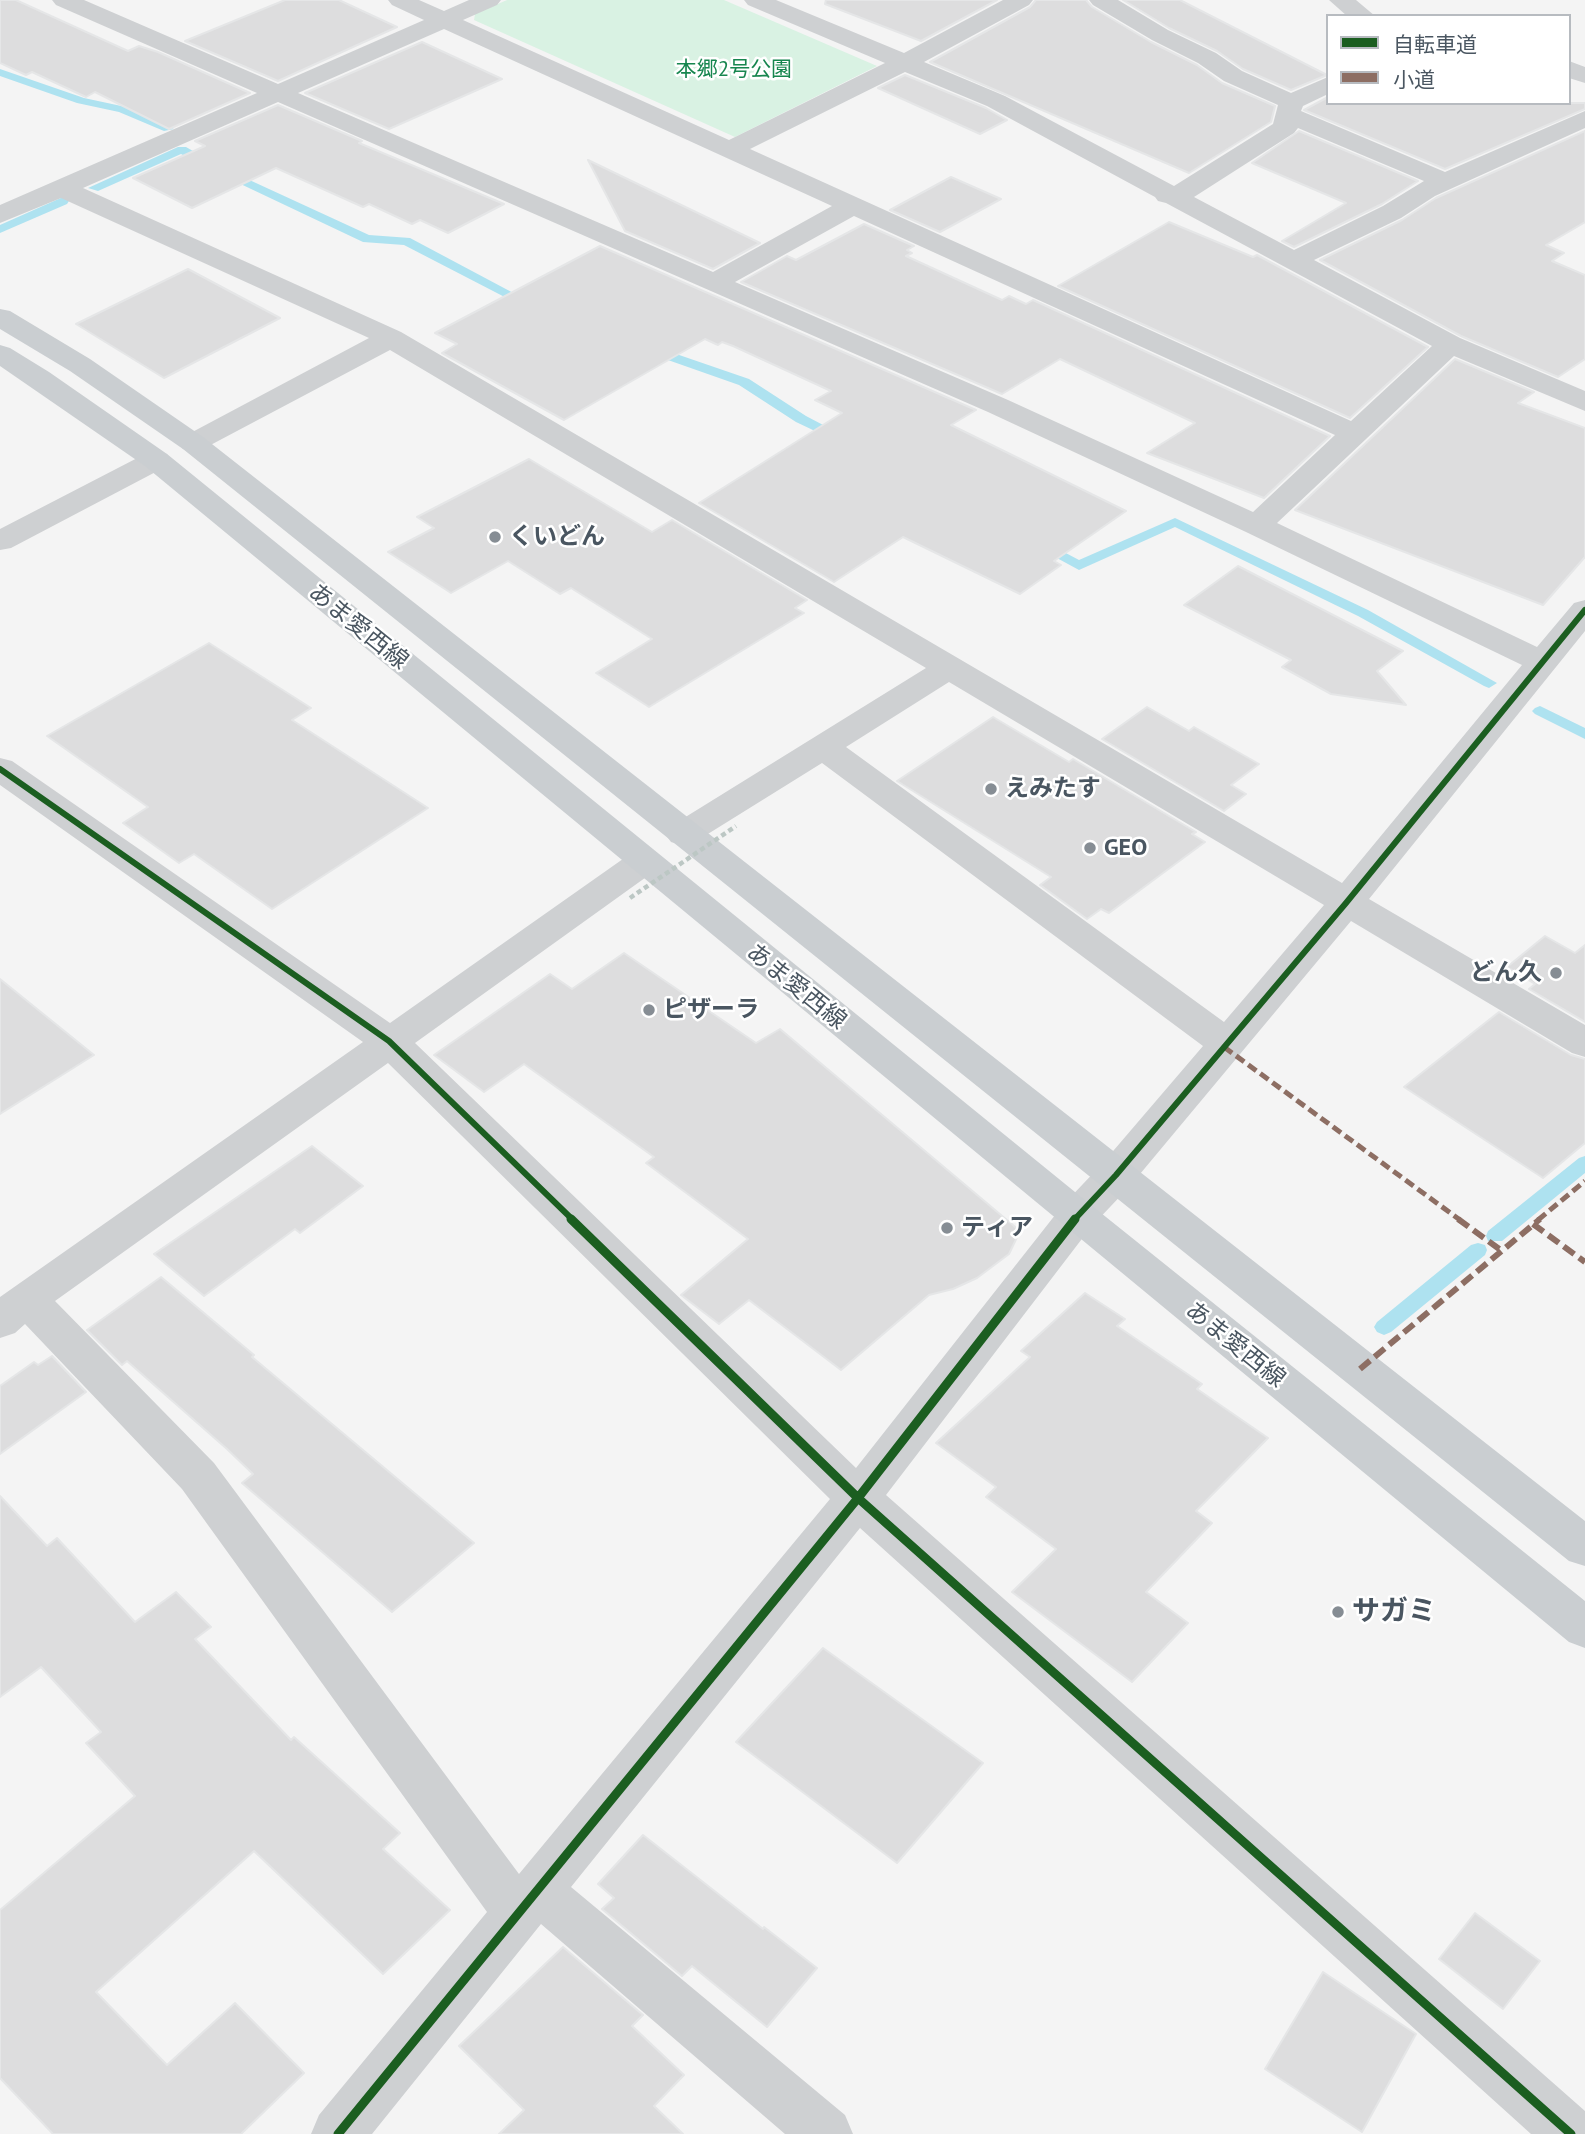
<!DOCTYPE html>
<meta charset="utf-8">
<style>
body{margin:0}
#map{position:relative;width:1585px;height:2134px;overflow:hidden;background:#f4f4f4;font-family:"PT Sans","Noto Sans JP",sans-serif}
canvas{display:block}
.legend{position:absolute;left:1326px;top:14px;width:245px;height:91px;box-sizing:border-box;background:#fff;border:2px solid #b7bbc0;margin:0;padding:9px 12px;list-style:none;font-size:21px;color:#4a5661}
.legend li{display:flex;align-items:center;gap:14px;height:35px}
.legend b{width:35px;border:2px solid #b7bbc0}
</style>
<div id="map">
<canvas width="1585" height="2134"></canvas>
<ul class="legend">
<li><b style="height:9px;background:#1b5e20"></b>自転車道</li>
<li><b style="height:9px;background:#8d6e63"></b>小道</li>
</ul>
</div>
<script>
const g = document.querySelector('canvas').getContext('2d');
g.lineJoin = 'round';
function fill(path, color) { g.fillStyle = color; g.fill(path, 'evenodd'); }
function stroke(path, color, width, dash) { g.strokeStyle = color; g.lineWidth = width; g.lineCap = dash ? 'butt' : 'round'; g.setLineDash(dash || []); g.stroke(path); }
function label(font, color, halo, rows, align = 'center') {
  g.font = font + ' "PT Sans","Noto Sans JP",sans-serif'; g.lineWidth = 5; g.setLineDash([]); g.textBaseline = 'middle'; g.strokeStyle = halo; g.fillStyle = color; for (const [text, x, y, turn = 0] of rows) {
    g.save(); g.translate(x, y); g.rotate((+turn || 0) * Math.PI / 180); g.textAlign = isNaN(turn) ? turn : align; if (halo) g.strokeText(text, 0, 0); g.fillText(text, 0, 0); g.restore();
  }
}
fill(new Path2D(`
 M507,0H724L877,66L735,137L474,20L475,14Z`), '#d9f2e3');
fill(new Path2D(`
 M0,69L84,98L126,107L174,129L164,131L119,112L77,103L0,76Z
 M178,147H186L219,166L369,235L410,238L534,304L532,307H524L404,245L363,242L211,170L181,154L98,191L88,188Z
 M63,197L69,201L67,204L0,233V225Z
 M653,346L749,379L806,416L846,437L844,440H834L796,422L739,385L648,353V347Z
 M1175,518L1368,610L1497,683L1489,688L1484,686L1358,616L1175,527L1079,570L1033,545L1040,541L1045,542L1079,560Z
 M1540,706L1585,728V739L1535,714L1532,711L1535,708Z
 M1585,1156V1173L1502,1241H1488L1486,1236L1488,1231L1579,1158Z
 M1478,1243L1485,1245L1487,1250L1485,1255L1391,1332L1384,1335L1377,1332L1374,1327L1377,1322L1471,1245Z`), '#aee2f0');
const building = new Path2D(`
 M0,0H16L128,51L139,46L158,52L250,93L169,129L95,92L86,97L32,72L26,75L0,63Z
 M285,0H339L397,27L278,81L185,41Z
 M826,0H997L921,41L825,4Z
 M1036,0H1086L1092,7L1151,42L1197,65L1222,83L1275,106L1271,122L1189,173L930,62L1030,7Z
 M1123,0H1180L1327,75L1291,90L1243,69L1217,51L1169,28Z
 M422,42L502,79L389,129L305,93Z
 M905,75L986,108L1007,120L980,134L878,88Z
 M1328,97V103H1585V109L1445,169L1304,110Z
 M278,105L362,141L359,143L504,204L448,233L420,220L412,224L369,204L363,207L276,168L192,208L133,178L205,146L195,141Z
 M1299,131L1418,181L1382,204L1294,247L1282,241L1346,203L1252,163Z
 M1585,131V222L1546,245L1564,253L1552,261L1585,275V359L1558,377L1461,336L1320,260L1402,220L1436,198Z
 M588,160L760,243L713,269L625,231Z
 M951,177L1001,199L940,232L890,210Z
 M1169,222L1253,257L1257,255L1428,347L1350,418L1058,286Z
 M864,224L914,246L907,250L912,253L906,256L1002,300L1009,296L1026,304L1033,300L1330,436L1264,498L1147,453L1195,423L1060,359L1002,394L741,282L787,256L796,260Z
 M600,246L976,410L951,425L1126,511L1054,561L1061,565L1020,594L903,537L834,582L699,503L842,413L815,400L831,391L733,346L722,342L718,345L705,339L564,420L442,353L457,344L435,333Z
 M188,269L280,318L164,378L76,324Z
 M1455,359L1534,392L1518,403L1585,428V557L1543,605L1295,510Z
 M529,459L652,532L672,520L807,600L795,608L804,613L649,707L596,673L652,639L571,588L560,594L508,561L451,593L388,552L434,528L417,517Z
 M1238,566L1403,651L1377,671L1406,705L1331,694L1282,667L1291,660L1184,605Z
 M209,643L311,708L292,720L428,808L272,909L194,854L179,863L123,823L148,807L47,736Z
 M1147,707L1189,731L1194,727L1259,764L1231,785L1246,794L1224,811L1102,739Z
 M993,717L1069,762L1073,759L1196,832L1192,834L1205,842L1109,913L1101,909L1087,919L1040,885L1051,877L897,781Z
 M1545,936L1575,953L1585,945V1022L1529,989L1535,984L1507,967Z
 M624,953L756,1043L780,1029L1020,1231L1009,1254L977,1278L953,1289L929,1295L841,1370L749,1300L719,1324L681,1295L748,1239L646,1163L654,1157L524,1064L484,1092L434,1055L550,974L572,989Z
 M0,979L94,1055L0,1114Z
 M1499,1012L1571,1055L1585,1059V1143L1543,1178L1404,1087Z
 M312,1146L363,1186L300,1233L295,1229L204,1296L154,1254Z
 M161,1277L254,1355L252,1357L474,1543L392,1612L242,1483L253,1474L227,1449L127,1361L122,1365L87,1330Z
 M1085,1293L1125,1319L1117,1326L1202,1384L1197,1389L1268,1438L1196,1511L1212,1523L1146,1592L1188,1623L1132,1682L1012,1592L1056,1549L986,1497L996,1487L936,1443L1030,1357L1021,1351Z
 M52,1356L86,1392L0,1454V1386L34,1362L38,1365Z
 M0,1496L47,1546L57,1538L135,1622L176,1592L211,1627L195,1639L291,1740L294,1737L400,1833L383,1849L450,1910L383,1974L254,1851L96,1992L167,2065L235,2003L304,2073L241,2134H53L0,2078V1910L135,1796L86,1743L101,1732L41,1667L0,1697Z
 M823,1648L983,1763L897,1863L736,1742Z
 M643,1835L763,1929L764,1927L817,1968L767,2027L692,1966L682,1976L602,1909L614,1898L598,1884Z
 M1475,1913L1540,1961L1503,2009L1439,1959Z
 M563,1947L643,2015L632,2026L684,2075L654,2106L683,2134H499L524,2110L459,2046Z
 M1323,1972L1416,2034L1362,2132L1265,2069Z`);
fill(building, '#ddddde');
stroke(building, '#e5e6e7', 2);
fill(new Path2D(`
 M52,0H84L278,84L424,20L392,5L388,0H419L444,11L469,0H501L497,5L463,20L729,140L885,63L748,5L744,0H776L904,53L1003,0H1033L1029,5L924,62L1005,96L1174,186L1273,124L1278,105L1224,81L1198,63L1152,40L1093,5L1089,0H1118L1168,30L1216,53L1242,71L1291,93L1328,77V94L1303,106L1301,111L1445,172L1585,111V128L1435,196L1401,218L1314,260L1460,338L1585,391V411L1454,356L1277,523L1537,647L1574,603L1585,600V631L1369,899L1585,1025V1057L1572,1053L1351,921L1130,1186L1091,1227L886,1495L1585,2111V2134H1531L860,1528L571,1887L845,2115L853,2134H785L541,1924L372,2134H311L319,2115L487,1912L182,1489L25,1324L15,1333L0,1338V1297L363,1042L0,785V758L12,761L390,1023L630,854L643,850L656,854L661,862L656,870L415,1043L856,1468L1063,1205L1102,1164L1203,1046L822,763L695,842L683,846L671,842L665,834L671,826L926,668L390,350L203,449L193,452L183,449L178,443L183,437L369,338L61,198L0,223V205L257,93L56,5ZM444,29L832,206L713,272L298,93ZM905,72L987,106L1155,197L1158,201L1166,203L1432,346L1351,421L750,149ZM278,102L988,412L1246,532L1522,665L1342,883L401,332L83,188ZM1298,128L1424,181L1383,206L1294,250L1194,197L1294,133ZM854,216L1335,435L1253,512L1008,400L735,282ZM949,682L1324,905L1224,1022L846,747ZM388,1063L830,1499L519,1874L214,1463L55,1301Z
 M1329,0H1356L1375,16H1347Z
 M1569,61L1585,67V83L1569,78Z
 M156,451L167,454L171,460L167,466L11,548L0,550V529L145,454Z`), '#ced0d2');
fill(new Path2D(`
 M0,309L10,311L90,359L203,437L1585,1521V1566L1569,1561L183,449L70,371L0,329Z
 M0,345L10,348L49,372L167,454L1091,1205L1585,1601V1648L1569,1642L145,466L0,366Z`), '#caced1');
stroke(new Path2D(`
 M630,898L736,826`), '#bcc7c4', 4.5, [5, 3.5]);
stroke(new Path2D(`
 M1224,1047L1460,1220
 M1538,1220L1585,1181`), '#8d6e63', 5, [10, 5]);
stroke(new Path2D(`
 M1458,1219L1502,1251
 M1533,1224L1585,1262
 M1360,1369L1540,1219`), '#8d6e63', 6, [13, 6]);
stroke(new Path2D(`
 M0,769L389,1041L573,1220
 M1074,1220L1116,1175L1346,903L1585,610`), '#1b5e20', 6);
stroke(new Path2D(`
 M571,1219L858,1498L1571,2134
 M338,2134L858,1498L1075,1219`), '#1b5e20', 9);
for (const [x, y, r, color] of [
 [495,537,7,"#868d94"],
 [991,789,7,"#868d94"],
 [1090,848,7,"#868d94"],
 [1556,973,7,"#868d94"],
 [649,1010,7,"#868d94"],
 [947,1228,7,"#868d94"],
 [1338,1612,7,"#868d94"]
]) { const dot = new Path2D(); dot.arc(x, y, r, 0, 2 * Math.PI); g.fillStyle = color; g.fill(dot); stroke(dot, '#fff', 2.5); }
label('21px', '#17864f', '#fff', [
 ["本郷2号公園",734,70]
]);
label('bold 24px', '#4a5661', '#fff', [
 ["くいどん",509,537],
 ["えみたす",1005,789],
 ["GEO",1104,848],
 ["どん久",1542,973,"right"],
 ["ピザーラ",663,1010],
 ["ティア",961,1228]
], 'left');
label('24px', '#4a5661', '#fff', [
 ["あま愛西線",358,627,39],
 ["あま愛西線",796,987,39],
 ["あま愛西線",1235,1345,39]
]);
label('bold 28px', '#4a5661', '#fff', [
 ["サガミ",1352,1612]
], 'left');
</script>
